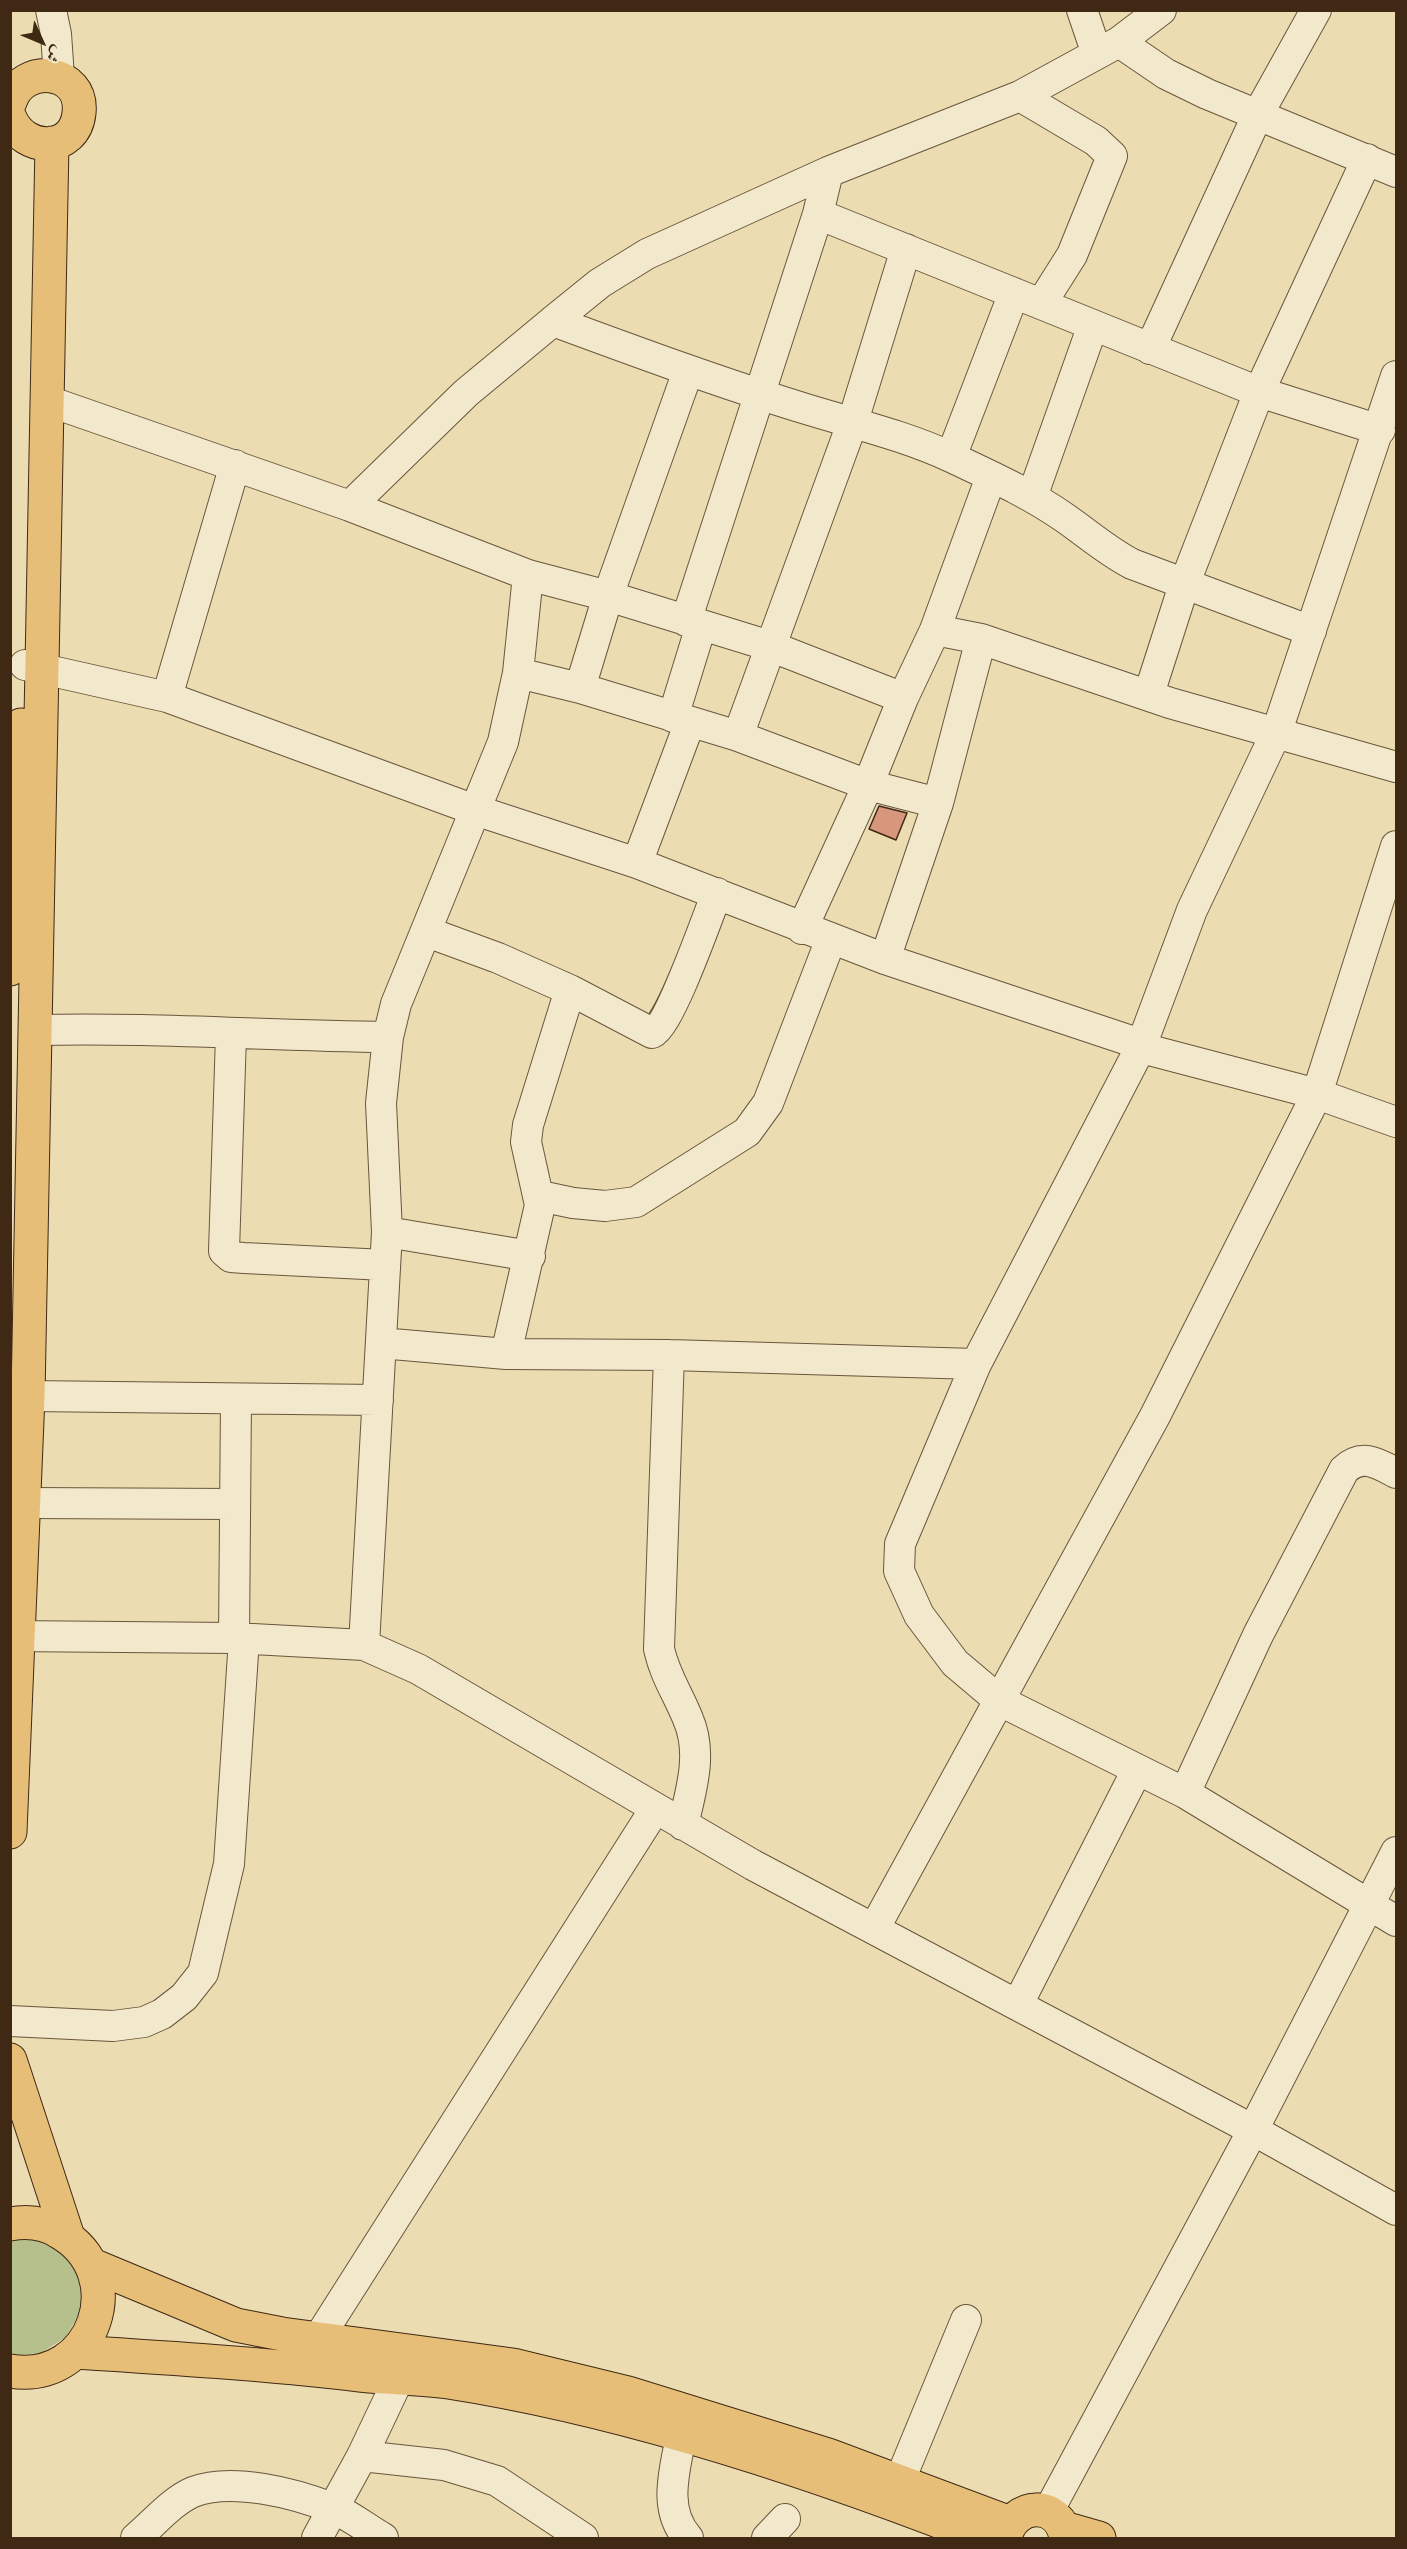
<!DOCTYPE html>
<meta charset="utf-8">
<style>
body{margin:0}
#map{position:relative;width:1407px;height:2549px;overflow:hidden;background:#ebdcb1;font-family:"Gentium Book Plus",Amiri,serif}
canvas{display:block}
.frame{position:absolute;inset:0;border:12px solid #3f2914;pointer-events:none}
.north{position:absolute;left:12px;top:12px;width:60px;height:60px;-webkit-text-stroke:4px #f2e8cc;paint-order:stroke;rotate:134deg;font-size:16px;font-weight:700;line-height:24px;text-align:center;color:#3f2914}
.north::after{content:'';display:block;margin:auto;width:21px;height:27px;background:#3f2914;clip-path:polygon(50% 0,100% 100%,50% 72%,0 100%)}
</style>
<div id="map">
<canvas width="1407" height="2549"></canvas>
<div class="frame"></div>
<div class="north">ش</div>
</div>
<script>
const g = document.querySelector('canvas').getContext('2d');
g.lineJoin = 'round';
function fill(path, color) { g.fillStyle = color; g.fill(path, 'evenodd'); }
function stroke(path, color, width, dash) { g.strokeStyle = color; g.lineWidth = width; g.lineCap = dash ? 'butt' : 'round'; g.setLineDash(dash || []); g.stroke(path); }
fill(new Path2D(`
 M11,2234L40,2236L75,2264L83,2294L81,2310L66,2337L41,2353L11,2356Z`), '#b6c08d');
const building = new Path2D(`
 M879,806L907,813L896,840L869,829Z`);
fill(building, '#d7977c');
stroke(building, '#3f2914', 1.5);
const minor = new Path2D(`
 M51,10L56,34L59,77
 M1082,10L1097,54
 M1119,42L1166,74L1207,94L1396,172
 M1020,96L1096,141L1112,156L1072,255L1041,304
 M828,172L818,214L1259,392L1380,430
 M553,321L600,283L647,254L828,172L1020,96L1119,42L1161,10
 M1150,349L1257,116L1316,10
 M48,401L350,506L528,575L608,596L770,646L903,698
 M951,457L1014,293
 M1032,497L1093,325
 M350,506L466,393L553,321C637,352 721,383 806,409C855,424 906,436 953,458C991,476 1031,494 1065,518C1088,534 1107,551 1132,564L1311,631
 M686,621L818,214
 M935,630L981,639L1170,703L1396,767
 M25,665L167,697L475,810L637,863L885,959L1128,1040
 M518,673L580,688L738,736L868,785L938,803
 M580,688L608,596L688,371
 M1149,694L1184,585L1259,392L1367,159
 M167,697L235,465
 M673,717L701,626
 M738,736L853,421L906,249
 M637,863L690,722
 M802,929L868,785L903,698L935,630L991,477
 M427,932L498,958L570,990L652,1033C670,1025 707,918 717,893
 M885,959L938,803L981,639
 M35,1030C153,1027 270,1036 388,1037
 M1146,1033L1192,910L1277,731L1396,376
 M231,1035L224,1251L231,1257L244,1258L385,1265
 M1153,1051L1317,1094L1396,1122
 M540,1196L573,1203L605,1206L636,1202L747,1132L768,1103L831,939
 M387,1232L530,1256
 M381,1343L506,1354L669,1355L976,1364L1135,1058
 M506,1354L540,1205L526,1142L528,1125L570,990
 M669,1355L659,1649C665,1676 678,1694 688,1719C703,1753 691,1791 683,1825
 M976,1364L900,1544L899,1571L919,1615L955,1663L1000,1701L1185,1793L1396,1921
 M28,1396L378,1400
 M25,1503L235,1504
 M10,1636L234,1638L364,1645L418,1669L753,1865L1253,2130L1396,2210
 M234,1638L236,1399
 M364,1645L387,1232L381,1103L388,1037L396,1004L503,742L518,673L528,575
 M1185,1793L1258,1635L1344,1470C1362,1453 1378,1463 1396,1473
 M874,1929L1155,1416L1317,1094L1396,846
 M1018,2004L1137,1770
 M10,2021L113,2026L144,2022L162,2014L184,1997L203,1973L229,1864L244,1639
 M318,2339L655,1809
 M681,2436C675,2470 662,2509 688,2538
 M362,2456L444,2465L497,2481L583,2538
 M900,2480L966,2320
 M1048,2512L1253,2130L1396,1852
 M136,2538C153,2524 172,2501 193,2492C232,2477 294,2493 332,2508C350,2515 367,2529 383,2538
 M317,2538L362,2456L399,2378
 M767,2538L785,2519`);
const major = new Path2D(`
 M10,102C22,62 84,69 79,113C75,153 24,153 10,118
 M10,969L21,725
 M10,1832L28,1396L52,143
 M10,2060L68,2237
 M10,2224C27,2221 45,2223 59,2232C133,2274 94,2385 10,2371
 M92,2265L236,2325L282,2334L513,2365L628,2393L828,2455L1010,2523
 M75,2352C170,2358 265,2364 360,2375C389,2378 419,2378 448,2382C627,2410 814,2472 982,2538
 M1064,2528L1099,2538
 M1005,2538C1013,2501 1060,2500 1066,2538`);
stroke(minor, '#6a563b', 32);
stroke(major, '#3f2914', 35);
stroke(minor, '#f2e8cc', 30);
stroke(major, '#e6be78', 33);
</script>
